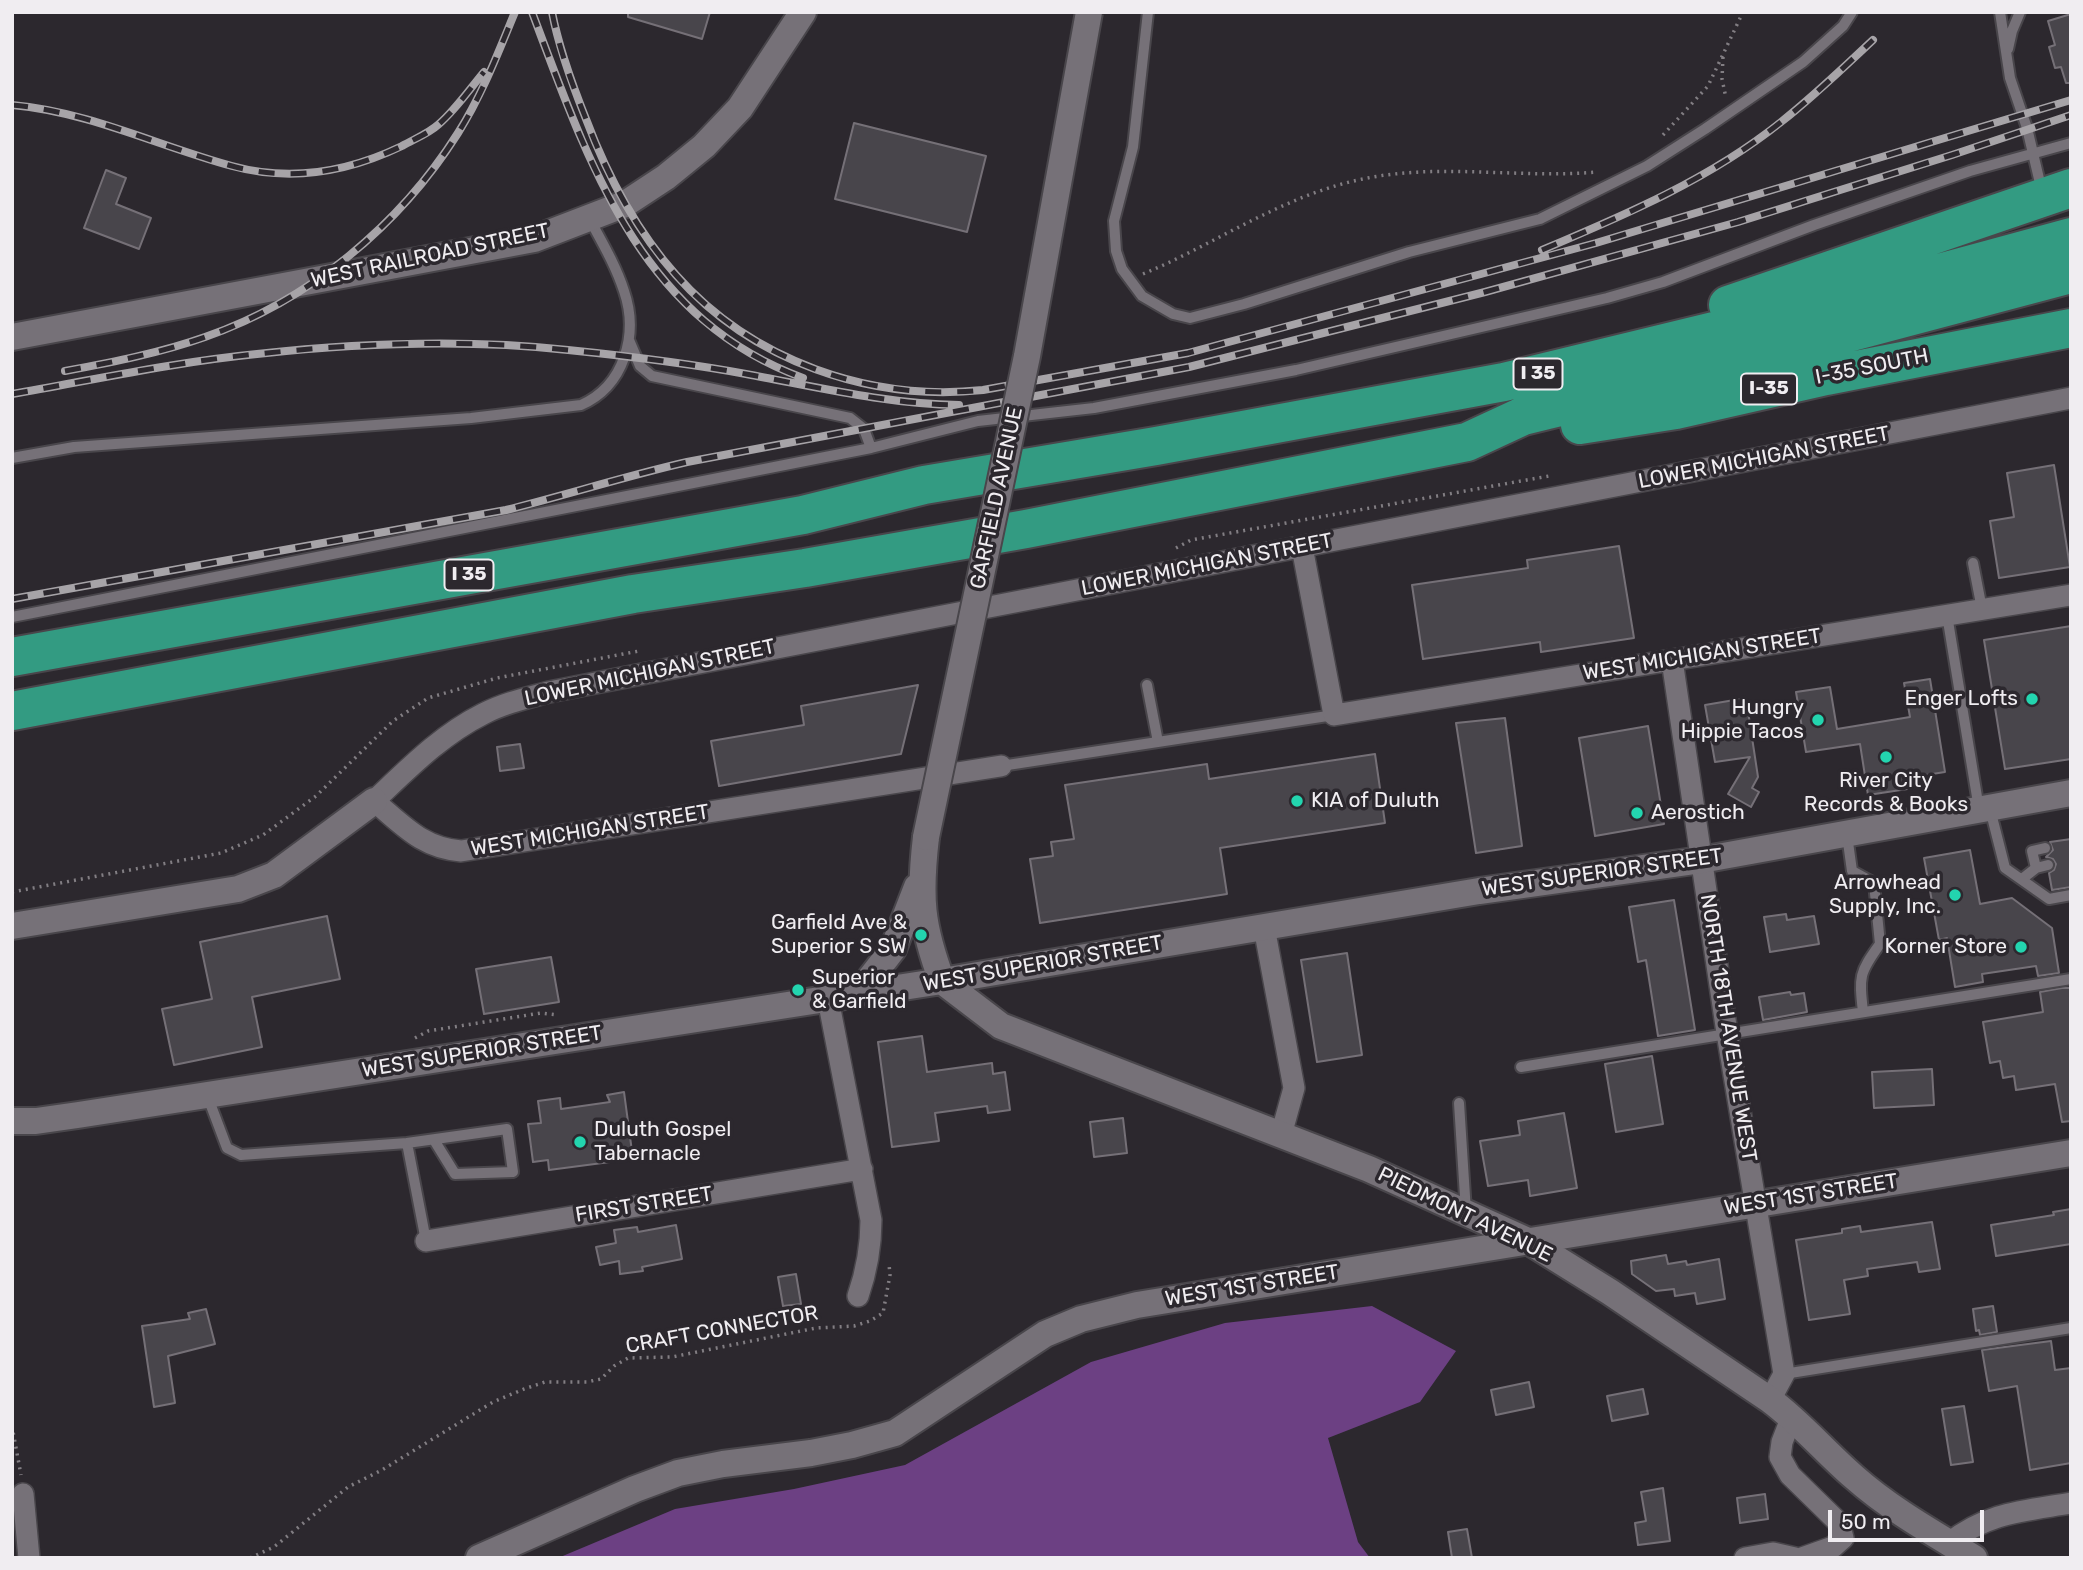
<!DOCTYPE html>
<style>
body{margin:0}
#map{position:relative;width:2083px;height:1570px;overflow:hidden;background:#2c282e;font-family:Rubik,sans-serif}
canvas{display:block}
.frame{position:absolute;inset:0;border:14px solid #f0edf1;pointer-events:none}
.scale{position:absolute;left:1828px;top:1510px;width:156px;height:32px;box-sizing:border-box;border:4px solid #f0edf1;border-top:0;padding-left:9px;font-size:21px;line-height:24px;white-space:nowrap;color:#f0edf1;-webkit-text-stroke:5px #2c282e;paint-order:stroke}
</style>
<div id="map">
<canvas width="2083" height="1570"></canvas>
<div class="frame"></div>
<div class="scale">50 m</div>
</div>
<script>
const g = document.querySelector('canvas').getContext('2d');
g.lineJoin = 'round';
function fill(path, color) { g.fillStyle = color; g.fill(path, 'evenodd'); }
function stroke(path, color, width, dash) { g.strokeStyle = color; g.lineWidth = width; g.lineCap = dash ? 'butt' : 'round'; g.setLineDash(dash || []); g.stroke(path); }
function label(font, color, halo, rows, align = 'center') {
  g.font = font + ' Rubik,sans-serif'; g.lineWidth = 7; g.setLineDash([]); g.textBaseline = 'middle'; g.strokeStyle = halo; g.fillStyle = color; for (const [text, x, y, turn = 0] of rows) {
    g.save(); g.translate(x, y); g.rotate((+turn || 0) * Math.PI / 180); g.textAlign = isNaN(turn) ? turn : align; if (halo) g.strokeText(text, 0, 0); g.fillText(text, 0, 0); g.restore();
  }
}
fill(new Path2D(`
 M1372,1306L1456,1351L1420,1402L1328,1438L1358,1542L1370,1558H558L675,1509L794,1489L905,1465L1091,1362L1225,1323Z`), '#6c4083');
const building = new Path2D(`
 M628,12H710L702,39L628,17Z
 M2071,14V83H2066L2061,67L2055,68L2049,47L2055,45L2048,21Z
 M854,123L986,156L967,232L835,199Z
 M106,170L126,178L116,204L151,218L139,249L84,228Z
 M2054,465L2070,567L1999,578L1990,521L2014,517L2007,473Z
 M1619,546L1634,638L1541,652L1540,642L1423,659L1412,585L1528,568L1527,560Z
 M2071,626V759L2005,769L1984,640Z
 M1930,679L1945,772L1913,777L1914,788L1868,795L1860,744L1806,752L1796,692L1830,687L1837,729L1910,717L1904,683Z
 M918,685L901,754L719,786L711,741L804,725L801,706Z
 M1746,698L1758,777L1752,788L1759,792L1751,807L1728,794L1750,757L1715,762L1705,705Z
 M1505,718L1522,846L1476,853L1456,723Z
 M1648,726L1664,824L1595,836L1579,738Z
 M520,744L524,768L500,771L497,747Z
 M1375,754L1385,823L1220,848L1227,894L1040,923L1030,859L1053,856L1051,842L1074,839L1065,785L1207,764L1209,779Z
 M2071,839V887L2052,890L2049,873L2054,870L2056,864L2053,859L2046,857L2053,850L2050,842Z
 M1970,850L1980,904L2012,898L2052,928L2059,973L2038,976L2036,966L1982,974L1983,982L1955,987L1947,938L1939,940L1924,858Z
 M1674,900L1695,1030L1658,1036L1646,960L1638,962L1629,907Z
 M1786,914L1787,920L1814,916L1819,944L1770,952L1764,917Z
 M327,916L340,979L252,997L262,1047L174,1065L162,1009L212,999L200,942Z
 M1347,953L1362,1055L1317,1062L1301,960Z
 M551,957L559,1002L484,1014L476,969Z
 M2062,988H2071V1121L2062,1122L2055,1084L2016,1090L2014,1076L2003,1078L2000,1061L1990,1063L1983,1022L2043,1012L2040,992Z
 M1790,992L1791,995L1804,993L1807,1012L1763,1020L1759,997Z
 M922,1036L927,1072L992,1063L993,1074L1005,1072L1010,1110L988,1113L987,1106L935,1113L939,1141L892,1147L878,1042Z
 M1652,1056L1663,1124L1616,1132L1605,1064Z
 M1932,1069L1934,1105L1874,1108L1872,1072Z
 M624,1092L633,1159L549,1170L548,1160L533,1162L528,1124L541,1123L538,1101L560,1098L561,1109L610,1102L607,1095Z
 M1564,1113L1577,1188L1530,1196L1528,1180L1488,1186L1480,1141L1520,1135L1518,1121Z
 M1123,1118L1127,1153L1094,1157L1090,1122Z
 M2071,1209V1244L1996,1256L1991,1225L2054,1215L2053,1212Z
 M1932,1222L1940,1269L1919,1272L1917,1262L1867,1269L1868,1276L1844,1280L1850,1314L1809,1320L1796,1240L1842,1233V1229L1860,1226L1861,1232Z
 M676,1225L682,1259L642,1267L643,1271L620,1274L619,1261L600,1265L596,1247L616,1243L614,1230L637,1227L638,1232Z
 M1666,1255L1668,1264L1686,1261L1687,1265L1719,1259L1725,1299L1697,1304L1695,1293L1675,1296L1674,1289L1656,1291L1632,1274L1631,1261Z
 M796,1274L801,1304L783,1306L778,1277Z
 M1993,1306L1997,1332L1980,1335L1979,1330L1976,1331L1973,1309Z
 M206,1309L215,1344L168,1356L175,1403L154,1407L142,1326L190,1319L188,1313Z
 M2051,1341L2055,1370L2071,1368V1463L2030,1470L2017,1386L1989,1391L1982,1350Z
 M1529,1382L1534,1407L1496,1415L1491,1390Z
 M1643,1389L1648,1414L1612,1421L1607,1396Z
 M1964,1406L1973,1462L1951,1465L1942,1409Z
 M1663,1488L1670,1541L1638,1545L1635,1523L1646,1521L1641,1492Z
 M1765,1494L1768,1519L1740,1523L1737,1498Z
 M1467,1529L1472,1558H1452L1448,1532Z`);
fill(building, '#48454b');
stroke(building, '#757077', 2);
const service = new Path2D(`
 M1148,12L1133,147L1114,221L1116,251L1122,269L1142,296L1173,314L1190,318L1244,304L1409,252L1540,219L1647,166L1705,129L1803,62L1843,26L1852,12
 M2000,12L2010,78L2027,128L2040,183
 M2008,49L2012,31L2020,12
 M629,340L640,366L652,376L850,418L864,429L871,448
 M12,458L74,447L471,418L581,405C624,386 639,335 624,291C616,266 602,242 589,218
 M1973,563L1982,609
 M1947,615L1979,809
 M12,617L871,448L978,421L1094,408L1296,370L1607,298L1663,282L1814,225L1970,171L2071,143
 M1147,685L1158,742
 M1001,766L1334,715
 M1990,809L2005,868L2049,899L2071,895
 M1847,835L1852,871L1874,883L1880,944C1859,973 1859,976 1863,1012
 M2036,868L2032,851L2045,848
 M2022,879L2036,868L2048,865
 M1521,1067L2071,979
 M207,1095L227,1148L241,1155L407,1143L426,1241
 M1459,1103L1466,1212
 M407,1143L507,1129L513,1172L455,1174L434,1140
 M1784,1374L2071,1328`);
const minor = new Path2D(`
 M1302,547L1334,715L2071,595
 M1672,660L1727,1033L1784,1374L1770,1400
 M1001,766L461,851C422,848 403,825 374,801C408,769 441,735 483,714C504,703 527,698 549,692L2071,398
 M1264,927L1294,1088L1281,1135
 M828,999L871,1220C871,1248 867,1270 858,1296
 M426,1241L862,1169
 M1792,1416L1782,1442L1780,1457L1790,1475L1839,1523L1843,1538L1833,1547L1802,1558
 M23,1494L29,1558
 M1949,1543C1988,1512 2024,1511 2071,1503
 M1745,1558L1773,1553L1795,1558`);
const tertiary = new Path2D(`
 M12,337L534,239L625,204L666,177L704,146L740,108L803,12
 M926,837C919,897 921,925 942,981
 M12,926L238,889L274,875L374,801
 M942,981L1001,1026L1369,1169L1528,1241L1610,1292L1770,1400C1801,1423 1825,1452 1854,1477C1890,1509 1933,1533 1974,1558
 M858,994L893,949L917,887
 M12,1121H36L78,1115L942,981L1479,891L1701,860L2071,793
 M479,1558L635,1489L678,1473L723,1464L811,1453L852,1445L895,1433L1045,1334L1081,1319L1137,1305L2071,1153`);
const motorway = new Path2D(`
 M1728,305L2071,188
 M1580,425L1676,410L1826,376L2071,328
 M12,657L803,515L924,485L1156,446L1504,382L1821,305L2071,237
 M12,711L633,594L805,568L1026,529L1467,442L1523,416L1678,378L2071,274`);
stroke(service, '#49464b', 14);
stroke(minor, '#49464b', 24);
stroke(tertiary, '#49464b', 30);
stroke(motorway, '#49464b', 42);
stroke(new Path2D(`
 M1723,57L1722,79L1726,98
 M1663,135L1708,86L1743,12
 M1143,274C1215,244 1281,197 1358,180C1437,162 1517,179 1597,172
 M1176,548L1191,540L1549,476
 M12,892L221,853L263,835L316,796L393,721L428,698L497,678L639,651
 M415,1038L428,1031L541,1013L558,1015
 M12,1426L21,1475
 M250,1558L274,1547L348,1487L382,1470L493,1402L524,1389L545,1382H587L601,1379L614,1366L628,1358L672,1357L816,1328L854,1326L870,1321L883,1313L890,1275L889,1264`), '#827e83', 3.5, [2, 5]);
stroke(service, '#767178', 10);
stroke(minor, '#767178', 21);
stroke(tertiary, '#767178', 26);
stroke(motorway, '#339b82', 38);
const rail = new Path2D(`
 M532,12C588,161 639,318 803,378
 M552,12C559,49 572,84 586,119C607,175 636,230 676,275C752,361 870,402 983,390L1188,353L1596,243L2071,100
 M12,105C90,112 158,146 232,166C291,182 348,172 402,146C414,139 428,134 439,124C456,109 469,90 484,72
 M1542,250C1625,215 1710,179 1781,122C1813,97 1843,68 1873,40
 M65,371C113,362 160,353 205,337C309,301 400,225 458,133C482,95 498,53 515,12
 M12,394C93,380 175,362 257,354C360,343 465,339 568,350C627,356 687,363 746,374C817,387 887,404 959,405
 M12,599L506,510C566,495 626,476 687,462L1189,367L1485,292L1738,222L1952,155L2071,115`);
stroke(rail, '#a7a4a8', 8);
stroke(rail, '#2c282e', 5, [16]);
const tertiaryBridge = new Path2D(`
 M926,837L1027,356L1089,12`);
stroke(tertiaryBridge, '#49464b', 30, []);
stroke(tertiaryBridge, '#767178', 26);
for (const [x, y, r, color] of [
 [2032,699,7,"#23d5af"],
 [1818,720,7,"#23d5af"],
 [1886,757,7,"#23d5af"],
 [1297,801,7,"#23d5af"],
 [1637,813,7,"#23d5af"],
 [1955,895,7,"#23d5af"],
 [921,935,7,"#23d5af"],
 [2021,947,7,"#23d5af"],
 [798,990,7,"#23d5af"],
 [580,1142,7,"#23d5af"]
]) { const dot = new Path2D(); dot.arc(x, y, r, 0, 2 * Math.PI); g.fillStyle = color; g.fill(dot); stroke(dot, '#2c282e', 2.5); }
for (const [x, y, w] of [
 [1538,374,49],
 [1769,389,56],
 [469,575,49]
]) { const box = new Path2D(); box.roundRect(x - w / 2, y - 15.5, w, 31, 5); g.fillStyle = '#2c282e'; g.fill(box); stroke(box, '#f0edf1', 2); }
label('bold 19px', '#f0edf1', null, [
 ["I 35",1538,374],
 ["I-35",1769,389],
 ["I 35",469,575]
]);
label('21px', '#f0edf1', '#2c282e', [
 ["WEST RAILROAD STREET",430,256,-12],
 ["I-35 SOUTH",1872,367,-11],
 ["LOWER MICHIGAN STREET",1764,458,-11],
 ["GARFIELD AVENUE",997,498,-78],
 ["LOWER MICHIGAN STREET",1207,565,-11],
 ["WEST MICHIGAN STREET",1702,655,-9],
 ["LOWER MICHIGAN STREET",650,673,-12],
 ["WEST MICHIGAN STREET",590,831,-9],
 ["WEST SUPERIOR STREET",1602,873,-8],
 ["WEST SUPERIOR STREET",1043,964,-10],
 ["NORTH 18TH AVENUE WEST",1728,1028,81],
 ["WEST SUPERIOR STREET",482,1052,-9],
 ["WEST 1ST STREET",1811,1195,-9],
 ["FIRST STREET",644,1205,-9],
 ["PIEDMONT AVENUE",1465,1215,26],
 ["WEST 1ST STREET",1252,1286,-9],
 ["CRAFT CONNECTOR",722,1330,-10]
]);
label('21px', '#f0edf1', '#2c282e', [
 ["Enger Lofts",2018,699],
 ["Hungry",1804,708],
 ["Hippie Tacos",1804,732],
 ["River City",1886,781,"center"],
 ["Records & Books",1886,805,"center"],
 ["KIA of Duluth",1311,801,"left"],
 ["Aerostich",1651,813,"left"],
 ["Arrowhead",1941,883],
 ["Supply, Inc.",1941,907],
 ["Garfield Ave &",907,923],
 ["Superior S SW",907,947],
 ["Korner Store",2007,947],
 ["Superior",812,978,"left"],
 ["& Garfield",812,1002,"left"],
 ["Duluth Gospel",594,1130,"left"],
 ["Tabernacle",594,1154,"left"]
], 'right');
</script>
